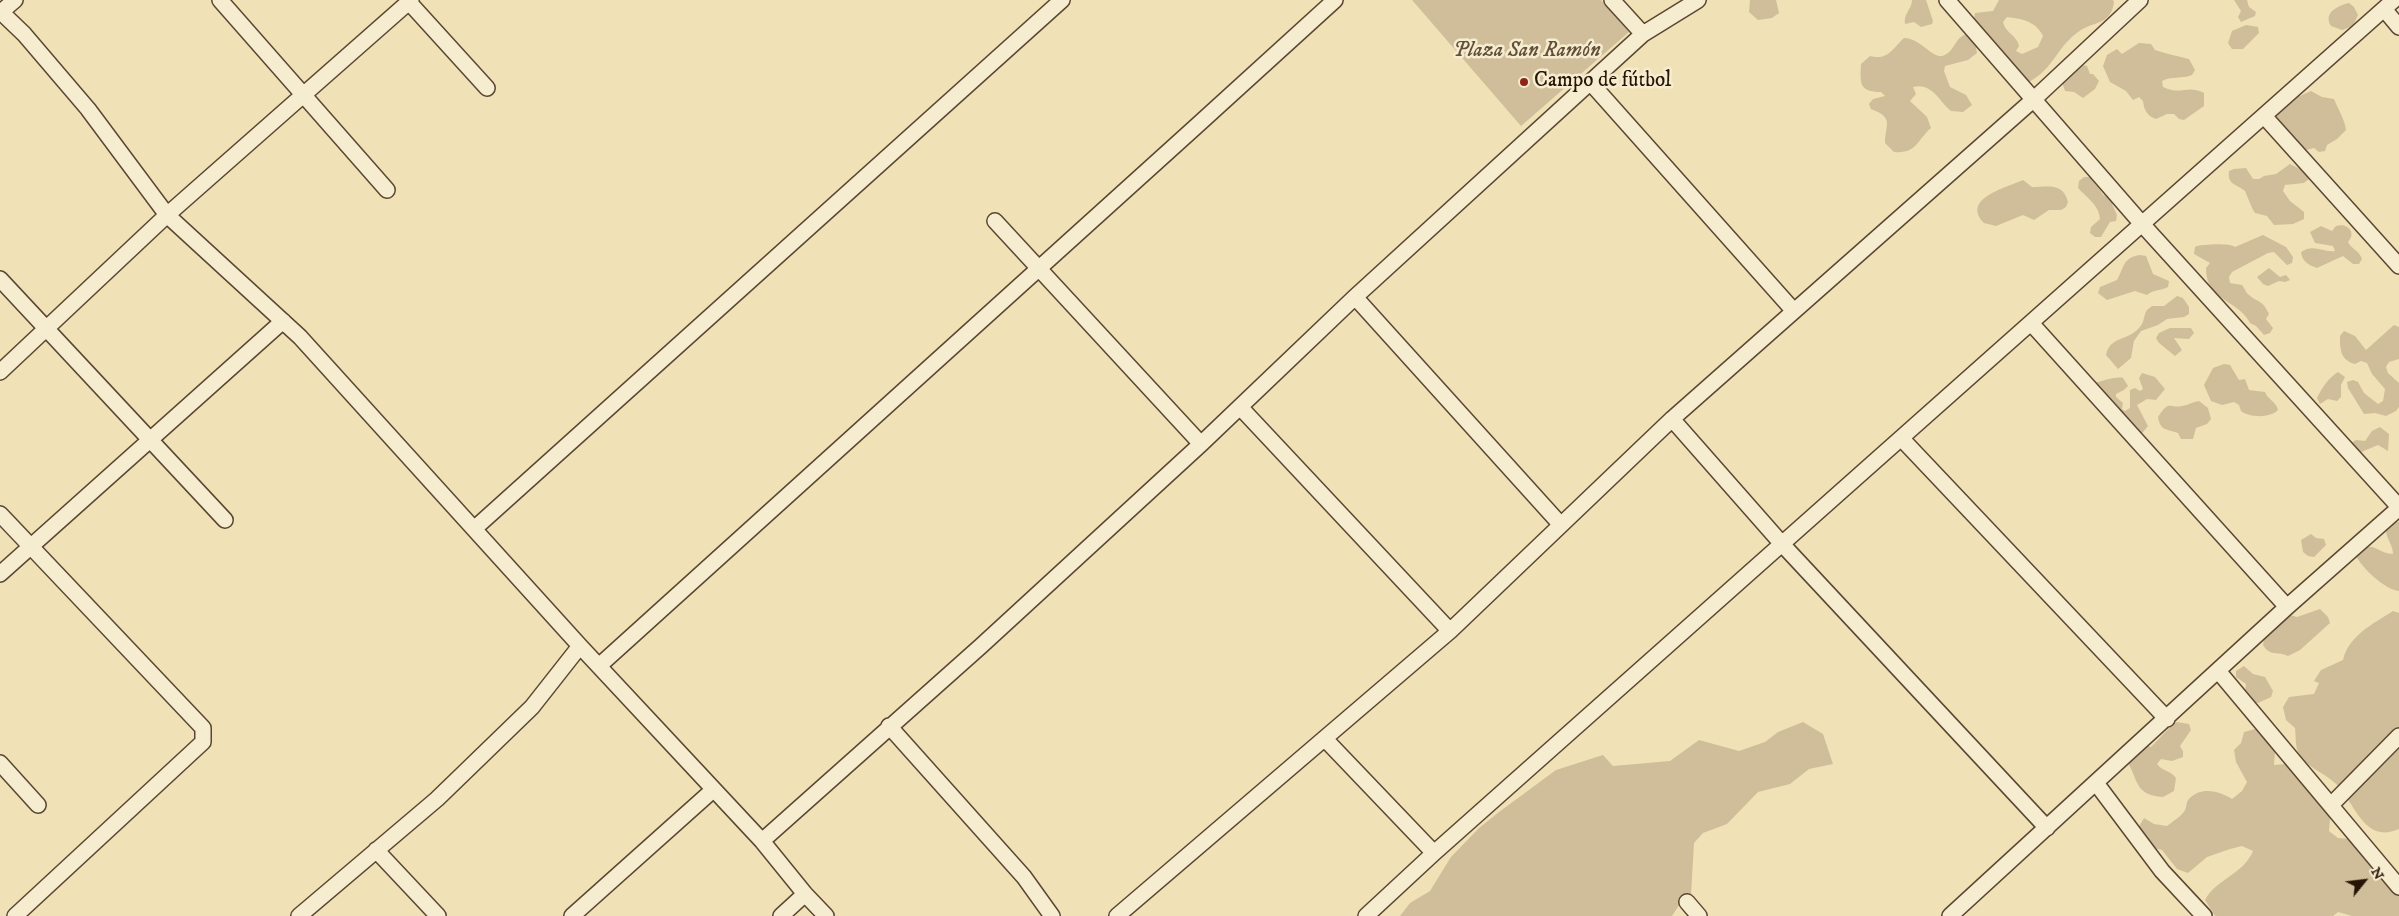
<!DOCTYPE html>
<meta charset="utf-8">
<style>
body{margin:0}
#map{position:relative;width:2399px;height:916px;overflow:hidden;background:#f1e1b7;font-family:"IM FELL DW Pica",serif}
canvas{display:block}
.north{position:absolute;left:2339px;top:856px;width:50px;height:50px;-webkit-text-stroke:4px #f6ecd0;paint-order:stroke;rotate:61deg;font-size:14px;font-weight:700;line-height:20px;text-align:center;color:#271405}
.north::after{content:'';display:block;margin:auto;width:18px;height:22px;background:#271405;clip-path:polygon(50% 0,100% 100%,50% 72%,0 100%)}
</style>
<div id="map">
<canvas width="2399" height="916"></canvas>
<div class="north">N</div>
</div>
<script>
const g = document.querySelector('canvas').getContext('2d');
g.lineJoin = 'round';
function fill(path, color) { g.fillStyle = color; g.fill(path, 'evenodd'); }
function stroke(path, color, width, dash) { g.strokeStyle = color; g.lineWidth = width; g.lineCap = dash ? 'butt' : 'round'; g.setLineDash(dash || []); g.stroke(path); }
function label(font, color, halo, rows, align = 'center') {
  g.font = font + ' "IM FELL DW Pica",serif'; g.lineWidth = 5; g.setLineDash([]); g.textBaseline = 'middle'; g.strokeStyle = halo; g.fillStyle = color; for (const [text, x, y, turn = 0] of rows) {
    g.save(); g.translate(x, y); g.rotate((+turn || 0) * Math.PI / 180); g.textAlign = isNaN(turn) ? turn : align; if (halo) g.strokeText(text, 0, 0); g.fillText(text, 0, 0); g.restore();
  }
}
fill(new Path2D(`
 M1412,0H1601L1629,32L1521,126Z
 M1750,0H1776L1779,13L1772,18L1758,20L1749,12Z
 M1912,0H1926L1933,21L1932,24L1921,27L1914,22L1905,24C1903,14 1912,9 1912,0Z
 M1999,0H2113L2114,2C2111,25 2095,21 2081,30C2056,46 2055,69 2027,83L1992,64L1974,19L1975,13L1993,11ZM2007,17C2023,19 2035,21 2043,36L2038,47L2022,54L2016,51L2019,46C2017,35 2005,33 2003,22Z
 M2234,0H2247L2249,7L2256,12L2255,16L2241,22L2238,17L2241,11Z
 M2349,3L2354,7L2358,15L2353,26L2342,30L2331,26C2323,13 2337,6 2349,3Z
 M2246,25L2258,27L2259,33L2243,49H2232L2228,43L2232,31Z
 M1967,34L1975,42L1977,53L1968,60L1945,66L1944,71L1950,87L1966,95L1972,105L1963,112L1951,111C1939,101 1932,82 1913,87L1916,94L1910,101L1927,117L1931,128C1917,140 1917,154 1894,152L1885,143C1885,125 1895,118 1871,109L1869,104L1873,99L1885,96L1881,92C1859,92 1860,83 1861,64L1870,56C1888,61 1893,48 1904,38C1920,38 1932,58 1942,56C1955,53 1954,37 1967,34Z
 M2139,43L2151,44L2155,50C2167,54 2178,56 2189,59L2195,70L2192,75C2182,79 2171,76 2162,81L2163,87C2182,96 2187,84 2204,93V106L2184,120L2179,119L2174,114H2167L2156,119C2147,116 2144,110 2143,101L2139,97L2133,100L2126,91L2110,82L2103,66L2107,55L2117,49L2122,54Z
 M2083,65L2087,66L2090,74H2093L2099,81L2095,89L2083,98L2074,92L2065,91L2061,79L2077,66Z
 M2311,91L2322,97L2334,99C2338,109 2345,120 2346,130L2337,139L2327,145L2325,151L2319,152L2314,148L2302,151L2272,120L2273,114L2294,95L2300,96Z
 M2290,164L2308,173L2309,179L2304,183L2285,185L2283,191L2290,201L2304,212V219L2293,224L2274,225L2267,216L2255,213L2252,208L2245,191C2237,184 2227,185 2229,171L2234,169L2246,168L2253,179H2259L2264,176L2276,174Z
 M2084,177H2090C2094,184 2099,187 2103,195L2114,199L2112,204L2117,215L2116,221L2110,222L2101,237H2095L2090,233L2091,227L2100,219C2099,205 2087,198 2078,188L2079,181Z
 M2023,180L2032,187C2048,187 2063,182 2068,202L2066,207L2061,210H2049L2034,220L2023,215L1996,226L1984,223C1960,198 2009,187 2023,180Z
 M2342,225C2351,227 2355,234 2348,242C2351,249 2359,250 2362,259L2359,264H2353L2343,256L2317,268C2308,265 2302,261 2301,252C2314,243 2323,253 2335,251L2333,246L2315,243L2310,232L2321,226L2332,231L2336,226Z
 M2263,235L2286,247L2293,257L2292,263L2287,265L2274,252L2268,253L2232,272L2229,277L2230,283L2242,285C2244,287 2246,293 2249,295C2258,303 2262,299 2269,314L2266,319L2273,328L2270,333L2264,335L2256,326L2250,323C2238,299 2206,302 2206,268L2210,263L2194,254L2195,247C2202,244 2230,243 2235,247Z
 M2140,255L2146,256L2153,274L2169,281L2168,287C2161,291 2154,289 2147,295L2135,291L2107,300L2098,293L2100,287L2117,280C2124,268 2123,257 2140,255Z
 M2269,268L2280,277L2286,275L2290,280L2285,282L2279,281L2268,286L2263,284L2257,277Z
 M2177,296L2183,298L2189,307V314L2184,317L2167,319L2158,325L2141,331L2134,341L2131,358L2118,369L2106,355C2110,336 2128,341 2139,328C2145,322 2143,316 2147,310L2152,306H2164Z
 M2394,325L2399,327V359L2389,362L2386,367L2388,373L2399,383V407L2396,411L2386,416L2375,413L2364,414L2348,388L2347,382L2353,380L2358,382L2364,393L2378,404L2383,401L2385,389L2372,374L2367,363L2361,361L2355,364C2340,360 2340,349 2340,336L2344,331L2355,336L2366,350Z
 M2170,328H2191L2194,333L2189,339L2174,338L2182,350L2175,356L2159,343L2156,338L2159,333Z
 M2224,364L2230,365L2239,380L2245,379L2249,390L2265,392C2268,400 2276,401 2278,410C2271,418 2249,418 2241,411L2239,405L2234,402L2222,405L2211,401L2204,385L2213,368Z
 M2338,372L2345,377L2341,385V397L2337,401L2328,399L2320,404L2317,398C2322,388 2328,378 2338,372Z
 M2142,373L2155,377L2165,389L2156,400L2147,399L2137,405L2148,426L2139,437L2121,435L2110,420L2095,383C2101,381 2118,376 2123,378L2128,386L2124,390L2116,394V397L2123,403L2122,409L2125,411L2130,408V390L2135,388L2140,391L2143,389L2139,378Z
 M2199,401L2208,408L2211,419L2207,424L2196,428L2193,439H2181L2178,433C2167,429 2160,431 2158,417C2170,399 2168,409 2182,406C2188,405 2193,402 2199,401Z
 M2380,427L2389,434L2388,451L2378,445L2359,453L2349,444L2356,440L2365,441L2372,431Z
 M2394,521L2399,522V591C2385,590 2359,566 2355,553C2375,539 2374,553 2393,554C2393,545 2387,540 2386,531Z
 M2311,534L2316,538L2324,539L2326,545L2314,557L2308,556L2303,552L2301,540Z
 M2320,609L2328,617L2330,623L2300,650L2288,656C2278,651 2270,657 2263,645L2264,639L2272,630L2267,619L2268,613L2280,612L2297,617Z
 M2393,611L2399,613V829C2363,845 2355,801 2335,783C2323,772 2308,768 2299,754C2295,748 2296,735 2295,728L2286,720L2283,707L2289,697L2314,694L2319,683L2314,681L2321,670L2343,660C2349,635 2373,624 2393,611Z
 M2244,666L2253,674L2265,677L2273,691L2271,697L2258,703H2251L2245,693L2246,684L2236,677V671Z
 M1803,722L1823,734L1833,764L1809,769L1790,784L1758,792L1727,824L1703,833L1694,843L1691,895L1682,901L1672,916H1400L1410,903L1430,891L1451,857L1479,828L1499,812L1556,770L1603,755L1613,766L1670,761L1699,740L1739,751L1765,742L1778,732Z
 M2177,722L2189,724L2191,730L2180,746L2183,751V757L2172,761L2161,759L2157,764C2162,771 2171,771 2176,778L2174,791L2163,797C2135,795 2139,782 2128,763L2145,745L2151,747L2172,725Z
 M2255,729L2267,730L2276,740L2274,765L2286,764L2299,768L2320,797L2330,819L2329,831L2338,838L2351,839L2391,865L2399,876V916H2352L2338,912L2333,916H2215L2205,900C2217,878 2243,875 2253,851L2242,846L2230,849L2207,857L2188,873L2177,869L2162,850L2151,847L2138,828L2144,818L2154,824L2167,826C2173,821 2181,817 2185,810C2187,806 2186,802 2189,799C2201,786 2219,791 2232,799L2242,791L2247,782L2236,762L2234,750L2241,743L2244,732Z`), '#cfbe99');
const minor = new Path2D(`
 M220,0L387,190
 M407,0L487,88
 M1612,0L1643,34
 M1947,0L2142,224L2399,507
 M2384,9L2399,27
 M0,11L24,34L88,109L167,215L300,337L580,646L762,841L805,894L826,916
 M1,12L15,0
 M1590,82L1793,310
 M2264,116L2399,266
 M995,221L1201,444
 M0,279L225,520
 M1355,297L1561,525
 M2031,323L2287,607
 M0,372L167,215L411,0
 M1240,407L1450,631
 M1672,419L1782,544L2047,828
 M1901,438L2167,719
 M0,514L203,728V742L15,916
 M474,529L1062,0
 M0,574L283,321
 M600,665C844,443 1091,223 1335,0
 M2219,672L2399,887
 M889,726L1024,877L1052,916
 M1325,739L1434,853
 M0,763L38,805
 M2096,783L2162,871L2204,916
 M2331,805L2399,736
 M762,841L981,646L1201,444L1355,297L1643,34L1698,0
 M376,850L438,916
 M1687,902L1699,916
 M299,916L437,799L532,707L580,646
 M572,916L713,790
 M781,916L805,894
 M1117,916L1450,631L1672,419L2033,100L2140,0
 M1366,916L1434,853L2394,0
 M1950,916L2287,607L2399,508`);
stroke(minor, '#5a4732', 18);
stroke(minor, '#f6ecd0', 15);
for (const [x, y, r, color] of [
 [1524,82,5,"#8f2418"]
]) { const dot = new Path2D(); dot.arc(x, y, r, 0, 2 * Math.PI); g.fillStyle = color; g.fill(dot); stroke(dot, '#f6ecd0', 2); }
label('italic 21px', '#625039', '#f6ecd0', [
 ["Plaza San Ramón",1527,52]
]);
label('21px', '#271405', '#f6ecd0', [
 ["Campo de fútbol",1534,82]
], 'left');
</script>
